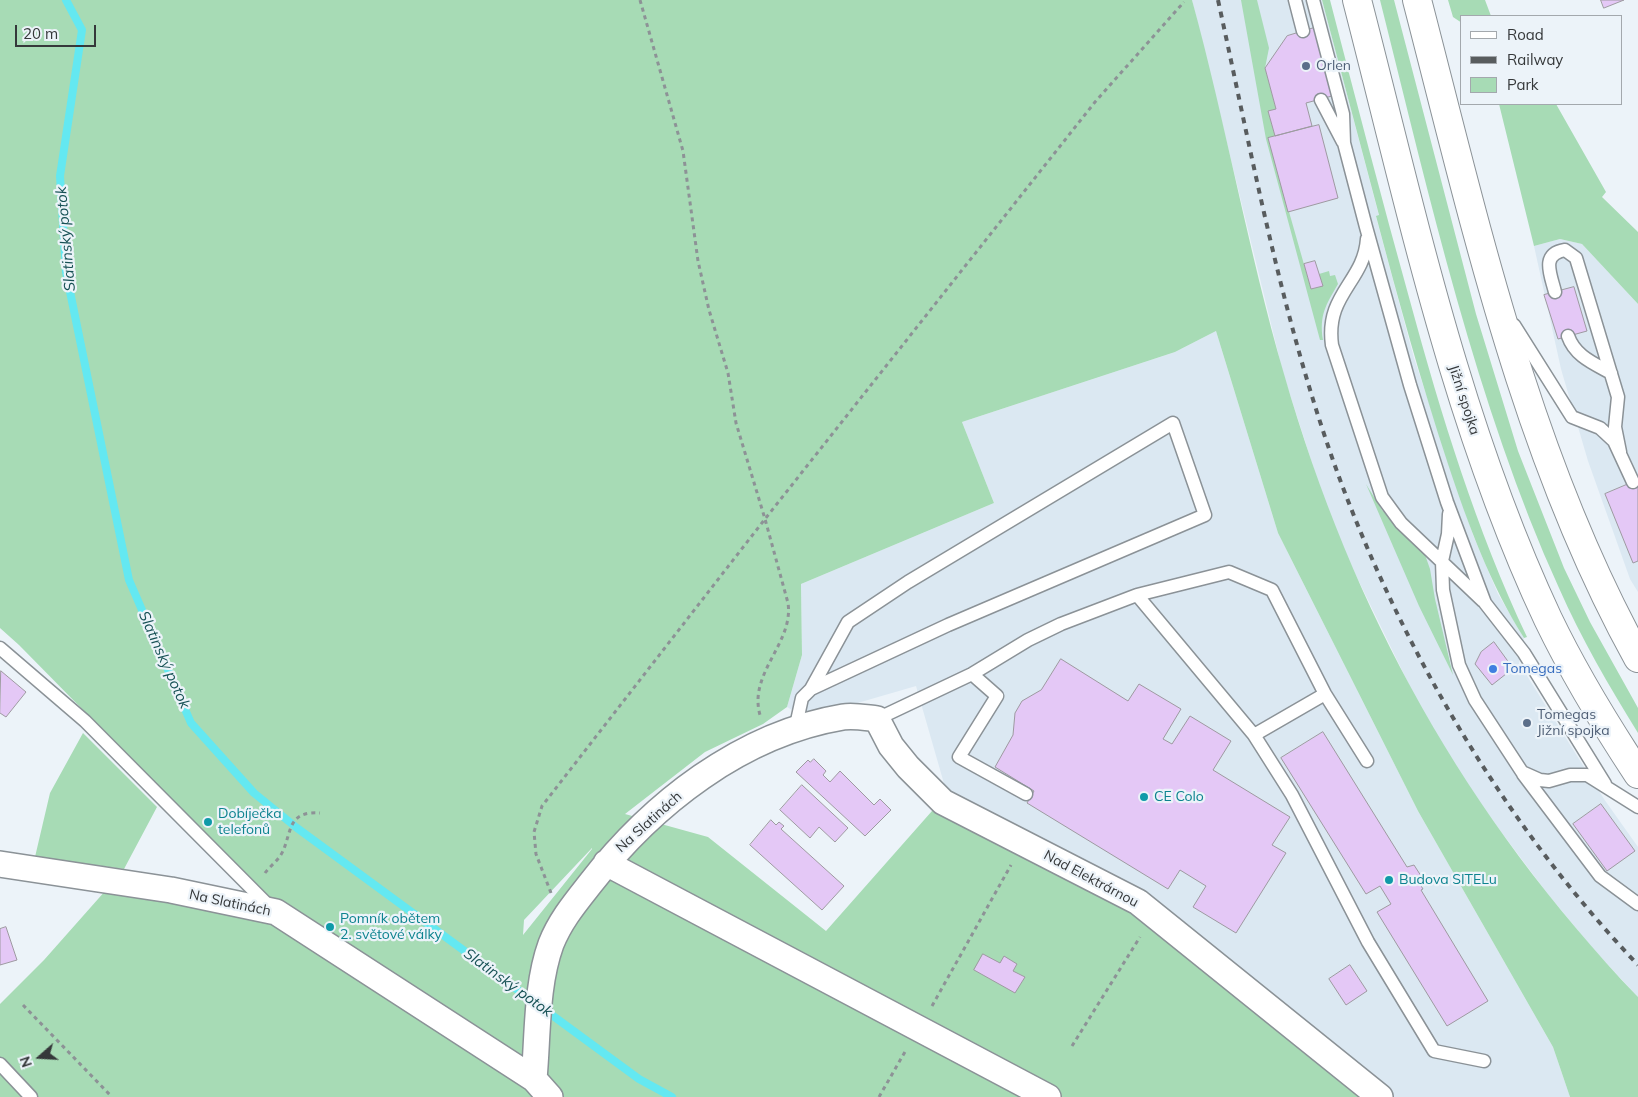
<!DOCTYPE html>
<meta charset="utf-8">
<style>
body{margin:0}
#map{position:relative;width:1638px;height:1097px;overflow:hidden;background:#ecf3f9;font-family:Mulish,sans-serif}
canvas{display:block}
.legend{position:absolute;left:1460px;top:15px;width:162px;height:90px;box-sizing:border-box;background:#ecf3f9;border:1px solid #a3a8ad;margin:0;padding:6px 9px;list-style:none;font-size:15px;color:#35383a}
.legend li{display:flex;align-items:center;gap:10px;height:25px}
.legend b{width:25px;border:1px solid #a3a8ad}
.north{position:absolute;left:15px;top:1032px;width:50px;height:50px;-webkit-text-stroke:4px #ecf3f9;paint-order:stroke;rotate:251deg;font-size:14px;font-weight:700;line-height:20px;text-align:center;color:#35383a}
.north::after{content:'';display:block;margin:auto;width:18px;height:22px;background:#35383a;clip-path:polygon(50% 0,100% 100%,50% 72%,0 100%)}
.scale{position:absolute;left:15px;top:25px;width:81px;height:22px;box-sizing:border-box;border:2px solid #35383a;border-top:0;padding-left:6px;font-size:15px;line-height:18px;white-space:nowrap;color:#35383a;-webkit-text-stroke:4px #ecf3f9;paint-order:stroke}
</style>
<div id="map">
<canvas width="1638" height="1097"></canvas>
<ul class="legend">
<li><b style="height:6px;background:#fff"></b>Road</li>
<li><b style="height:6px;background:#585c5e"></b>Railway</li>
<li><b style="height:14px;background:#a7dbb5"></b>Park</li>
</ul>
<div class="north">N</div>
<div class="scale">20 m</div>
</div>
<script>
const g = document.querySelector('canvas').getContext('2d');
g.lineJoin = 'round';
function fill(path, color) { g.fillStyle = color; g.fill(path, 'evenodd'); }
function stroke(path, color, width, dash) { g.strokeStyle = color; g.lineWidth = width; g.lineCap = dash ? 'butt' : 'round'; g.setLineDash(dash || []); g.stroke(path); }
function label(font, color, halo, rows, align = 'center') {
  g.font = font + ' Mulish,sans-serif'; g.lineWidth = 4.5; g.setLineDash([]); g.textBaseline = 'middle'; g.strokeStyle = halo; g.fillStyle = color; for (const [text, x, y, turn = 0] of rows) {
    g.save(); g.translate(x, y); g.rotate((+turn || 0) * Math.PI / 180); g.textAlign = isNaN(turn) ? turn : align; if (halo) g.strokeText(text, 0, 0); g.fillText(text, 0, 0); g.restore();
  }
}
fill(new Path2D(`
 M1192,0H1322L1379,216L1376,217L1414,358L1473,535L1498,594L1524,638L1519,663L1604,799L1638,847V997L1594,950L1547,893L1499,829L1457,769L1415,697L1349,561L1324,500L1283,373Z
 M1560,239L1582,244L1638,304V592L1630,579L1588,461L1561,369L1534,246Z
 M1216,331L1278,533L1418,811L1553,1047L1570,1097H1394L1145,896L947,794L916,686L806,718L787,707L802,655L801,584L994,503L962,422L1175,352Z`), '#dbe8f2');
fill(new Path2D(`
 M0,0H1192C1226,124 1248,250 1284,374C1353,614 1465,815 1638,997V1097H1570L1553,1047L1418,811L1278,533L1216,331L1175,352L962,422L994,503L801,584L802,655L787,707L763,724L705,752L625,814L708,837L826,931L947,794L1145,896L1394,1097H0V1004L44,960L106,890L271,901L19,645L0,628ZM592,848V849L523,935L524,920Z
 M1241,0H1257L1269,48L1265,68L1276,109L1268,111L1275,136L1268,138L1311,289L1322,286L1319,274L1329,271L1330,276L1335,275L1338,284C1326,305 1319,315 1323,340H1320L1266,139Z
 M1322,0H1330C1356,100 1382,201 1410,301C1441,415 1476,529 1527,637L1524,638C1490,584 1468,524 1448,464C1421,382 1398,299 1376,216L1379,215Z
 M1380,0H1394L1476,314L1518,451L1564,568L1590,622L1638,708V733C1609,686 1581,638 1559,588C1476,405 1429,195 1380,0Z
 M1448,0H1485L1491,16H1462V23L1453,17Z
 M1499,104H1556L1606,192L1602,197L1638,232V304L1582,244L1560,239L1534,246Z
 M1366,484L1382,510L1424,552L1430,569L1435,599L1453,675L1419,606Z
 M83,733L157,807L124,869L35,857L50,793Z`), '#a7dbb5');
stroke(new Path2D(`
 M66,0L82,30L60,176L66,272L129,580L191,723L254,793L297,828L639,1079L672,1097`), '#64e8f1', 8);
const building = new Path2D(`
 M1601,0H1624L1604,8Z
 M1314,28L1332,96L1306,103L1312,126L1275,136L1268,111L1276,109L1265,68L1287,36Z
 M1319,125L1338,198L1288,212L1268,138Z
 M1315,261L1323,286L1311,289L1304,264Z
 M1574,287L1587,331L1558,339L1544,295Z
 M1638,480V561L1633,563L1605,494Z
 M1494,642L1515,671L1513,673L1511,670L1492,685L1475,664L1481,652Z
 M1061,659L1128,701L1139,684L1181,709L1163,739L1172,744L1190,716L1231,741L1213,770L1290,817L1272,845L1286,853L1236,933L1193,907L1206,886L1180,870L1168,889L1027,803L1034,791L995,767L1013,735L1015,713L1022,701L1041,690Z
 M1,671L26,692L6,717L0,713Z
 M1323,732L1407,867L1414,865L1423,879L1418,881L1423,889L1421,890L1488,1001L1447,1026L1377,912L1391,904L1380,886L1366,894L1281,758Z
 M814,759L826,771L823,775L830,782L840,771L874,805L880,799L891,810L865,836L796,772L808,760L810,762Z
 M802,785L848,828L835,842L819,827L810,838L780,810Z
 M1601,804L1635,851L1607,871L1573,824Z
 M771,820L776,825L779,822L784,826L781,829L844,886L822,910L750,845Z
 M6,927L17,960L0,965V929Z
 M983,954L1000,963L1004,956L1017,964L1013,971L1025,977L1015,993L974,970Z
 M1350,965L1367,991L1346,1005L1329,979Z`);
fill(building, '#e4c8f6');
stroke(building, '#9e9aa1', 1);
const service = new Path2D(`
 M1295,0L1303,31
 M1313,0L1343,114L1344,143L1366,227L1410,385L1447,502L1485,603L1524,653L1605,784
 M1321,100L1343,142
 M1367,239C1364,282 1325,294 1332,345L1382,497L1401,523L1483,601
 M1555,292C1551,275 1540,254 1565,250L1576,258L1618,397L1615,427L1620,452
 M1514,325L1572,417L1600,428L1614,441L1633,482
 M1568,336C1575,356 1593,363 1611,373
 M1449,514L1448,534L1442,561L1443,590L1459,665L1475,700L1522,772L1540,780L1549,781L1570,775H1587L1638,807
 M1137,595L1229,572L1272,590L1325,694L1367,761
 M0,648L85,721L270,907
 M972,674L997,696L959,757L1026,794
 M877,719L972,674L1028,640L1061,624L1137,595L1254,735L1292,795L1368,942L1434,1051L1484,1061
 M795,730L802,698L811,689L848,622L908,582L1173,423L1205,515L948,625L811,689
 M1254,735L1325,694
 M1523,774L1600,876L1638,904
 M0,1064L31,1097`);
const minor = new Path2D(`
 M606,863L1048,1097
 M0,864L171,890L276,912L534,1079L550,1097
 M534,1079C538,1035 536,985 551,944C560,921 575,903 590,884C652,804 741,734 843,717C854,715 867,718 877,719L891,746L908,767L943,802L1138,902L1380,1097`);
const trunk = new Path2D(`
 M1357,0C1411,209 1456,423 1548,619C1574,673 1605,724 1638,774
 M1417,0C1475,223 1526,456 1638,658`);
stroke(service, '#8b9297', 15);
stroke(minor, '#8b9297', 28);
stroke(trunk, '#8b9297', 30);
stroke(new Path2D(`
 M640,0L683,151L698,261L709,310L728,373L736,423L765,519L788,603C794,643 748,673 760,715
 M265,873C270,866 279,860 283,851C292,830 288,811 320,813
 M551,893L536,854L534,832L542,806L765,519L1095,102L1184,2
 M23,1005L112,1097
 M932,1006L1011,865
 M1072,1046L1140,937
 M879,1097L906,1050`), '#8d9296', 3, [4, 4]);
stroke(service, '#fff', 12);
stroke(minor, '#fff', 25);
stroke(trunk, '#fff', 28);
stroke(new Path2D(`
 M1218,0C1254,165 1285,335 1345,493C1412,667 1510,830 1638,965`), '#585c5e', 4, [6, 6]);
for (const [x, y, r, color] of [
 [1306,66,5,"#5c6f8a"],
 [1493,669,5,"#3f7fe0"],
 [1527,723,5,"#5c6f8a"],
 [1144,797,5,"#0f9aa8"],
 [208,822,5,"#0f9aa8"],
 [1389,880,5,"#0f9aa8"],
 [330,927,5,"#0f9aa8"]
]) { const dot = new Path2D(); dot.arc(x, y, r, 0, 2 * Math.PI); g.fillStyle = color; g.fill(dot); stroke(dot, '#ecf3f9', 2); }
label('14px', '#4e5e75', '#ecf3f9', [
 ["Orlen",1316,66],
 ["Tomegas",1537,715],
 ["Jižní spojka",1537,731]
], 'left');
label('14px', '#35383a', '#ecf3f9', [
 ["Jižní spojka",1464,400,72],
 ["Na Slatinách",649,822,-42],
 ["Nad Elektrárnou",1091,879,28],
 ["Na Slatinách",230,903,12]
]);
label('14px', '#366cbe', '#ecf3f9', [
 ["Tomegas",1503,669]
], 'left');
label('14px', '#0d838f', '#ecf3f9', [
 ["CE Colo",1154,797],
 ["Dobíječka",218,814],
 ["telefonů",218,830],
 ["Budova SITELu",1399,880],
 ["Pomník obětem",340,919],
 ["2. světové války",340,935]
], 'left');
label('italic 15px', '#175155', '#ecf3f9', [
 ["Slatinský potok",66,239,-95],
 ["Slatinský potok",164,660,66],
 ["Slatinský potok",508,983,36]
]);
</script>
